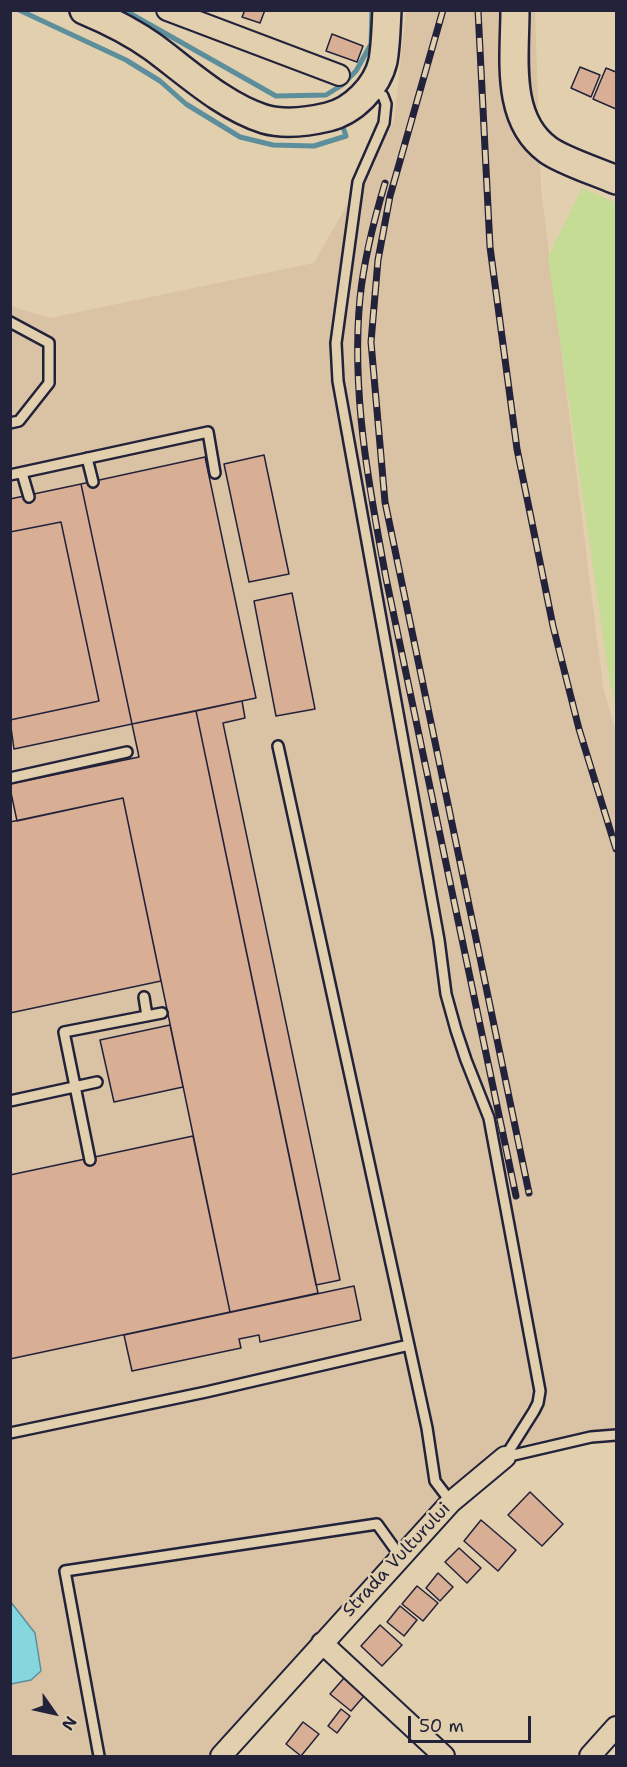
<!DOCTYPE html>
<style>
body{margin:0}
#map{position:relative;width:627px;height:1767px;overflow:hidden;background:#e1cfad;font-family:"Shantell Sans",sans-serif}
canvas{display:block}
.frame{position:absolute;inset:0;border:12px solid #22223b;pointer-events:none}
.north{position:absolute;left:24px;top:1683px;width:60px;height:60px;-webkit-text-stroke:4px #e1cfad;paint-order:stroke;rotate:124deg;font-size:16px;font-weight:700;line-height:24px;text-align:center;color:#22223b}
.north::after{content:'';display:block;margin:auto;width:21px;height:27px;background:#22223b;clip-path:polygon(50% 0,100% 100%,50% 72%,0 100%)}
.scale{position:absolute;left:408px;top:1716px;width:123px;height:27px;box-sizing:border-box;border:3px solid #22223b;border-top:0;padding-left:8px;font-size:18px;line-height:21px;white-space:nowrap;color:#22223b;-webkit-text-stroke:4px #e1cfad;paint-order:stroke}
</style>
<div id="map">
<canvas width="627" height="1767"></canvas>
<div class="frame"></div>
<div class="north">N</div>
<div class="scale">50 m</div>
</div>
<script>
const g = document.querySelector('canvas').getContext('2d');
g.lineJoin = 'round';
function fill(path, color) { g.fillStyle = color; g.fill(path, 'evenodd'); }
function stroke(path, color, width, dash) { g.strokeStyle = color; g.lineWidth = width; g.lineCap = dash ? 'butt' : 'round'; g.setLineDash(dash || []); g.stroke(path); }
function label(font, color, halo, rows, align = 'center') {
  g.font = font + ' "Shantell Sans",sans-serif'; g.lineWidth = 5; g.setLineDash([]); g.textBaseline = 'middle'; g.strokeStyle = halo; g.fillStyle = color; for (const [text, x, y, turn = 0] of rows) {
    g.save(); g.translate(x, y); g.rotate((+turn || 0) * Math.PI / 180); g.textAlign = isNaN(turn) ? turn : align; if (halo) g.strokeText(text, 0, 0); g.fillText(text, 0, 0); g.restore();
  }
}
fill(new Path2D(`
 M406,11H535L541,189L603,687L616,732V1428L501,1448L221,1756H11L10,306L50,318L314,263L394,121Z`), '#dac2a4');
fill(new Path2D(`
 M582,188L616,203V704L610,683L548,258Z`), '#c4dc93');
const water = new Path2D(`
 M10,1601L35,1633L41,1671L31,1680L11,1684Z`);
fill(water, '#85d6dd');
stroke(water, '#5d8e9c', 1.5);
stroke(new Path2D(`
 M19,10L126,60L160,81L186,104L240,137L273,145L314,146L346,136L343,127
 M124,10L276,96L326,95L342,85L356,71L371,44L372,10`), '#5d8e9c', 5);
const building = new Path2D(`
 M245,10H265L260,23L242,17Z
 M332,34L363,46L357,62L326,51Z
 M580,67L600,75L591,97L571,88Z
 M606,68L616,72V109L593,99Z
 M264,455L289,574L249,582L224,464Z
 M205,457L256,698L132,724L81,484Z
 M81,484L132,724L14,749L10,720L99,701L61,522L10,532V499Z
 M61,522L99,701L10,720V532Z
 M292,593L315,709L276,716L254,601Z
 M242,701L245,718L223,723L340,1280L316,1285L196,711Z
 M196,711L318,1293L230,1312L123,798L17,821L10,788V784L139,757L132,724Z
 M123,798L161,981L10,1013V822Z
 M170,1025L183,1087L114,1102L100,1040Z
 M193,1136L230,1312L10,1359V1175Z
 M354,1286L361,1320L260,1342L259,1335L239,1339L241,1348L132,1371L124,1335Z
 M530,1492L563,1524L542,1546L508,1515Z
 M481,1520L516,1550L498,1571L464,1541Z
 M459,1548L481,1568L467,1583L445,1562Z
 M438,1573L453,1587L440,1601L426,1588Z
 M417,1586L438,1603L423,1621L402,1604Z
 M400,1606L417,1620L404,1636L387,1622Z
 M380,1625L402,1645L382,1666L361,1646Z
 M344,1678L364,1696L351,1711L330,1694Z
 M341,1709L350,1716L337,1733L328,1726Z
 M303,1722L319,1734L301,1756L286,1744Z`);
fill(building, '#d8ae95');
stroke(building, '#22223b', 1.5);
const service = new Path2D(`
 M371,89L383,96L386,104L384,123L358,182L336,343L338,381L439,940L446,994L456,1030L466,1060L489,1118L540,1391L538,1403L534,1411L505,1457
 M10,322L49,343V383L19,421L10,423
 M87,458L93,482
 M22,473L29,497
 M10,475L208,432L215,473
 M278,746L427,1428L435,1481L451,1502
 M10,778L127,752
 M144,997L147,1016
 M10,1101L97,1082
 M90,1160L64,1032L162,1013
 M10,1433L206,1392L409,1345
 M505,1457L591,1437L616,1435
 M99,1756L65,1571L377,1524L400,1556`);
const minor = new Path2D(`
 M167,10L339,75
 M322,1643L444,1756
 M221,1756L451,1502L505,1457
 M590,1756L616,1727`);
const secondary = new Path2D(`
 M84,10C108,20 132,32 153,47C187,72 223,106 264,119C285,125 307,122 328,117C353,111 377,87 383,61C386,44 386,27 387,10
 M515,10C515,57 505,119 548,150C563,161 598,172 616,180`);
stroke(service, '#22223b', 14);
stroke(minor, '#22223b', 24);
stroke(secondary, '#22223b', 32);
stroke(service, '#e1cfad', 9);
stroke(minor, '#e1cfad', 20);
stroke(secondary, '#e1cfad', 27);
const rail = new Path2D(`
 M443,10L390,196L378,260L371,342L385,502L529,1193
 M478,10L490,247L517,449L553,626L579,729L616,849
 M385,183C374,220 364,259 360,298C351,392 369,487 386,578L516,1196`);
stroke(rail, '#22223b', 7);
stroke(rail, '#e1cfad', 4.5, [14]);
label('18px', '#22223b', '#e1cfad', [
 ["Strada Vulturului",397,1560,-47]
]);
</script>
